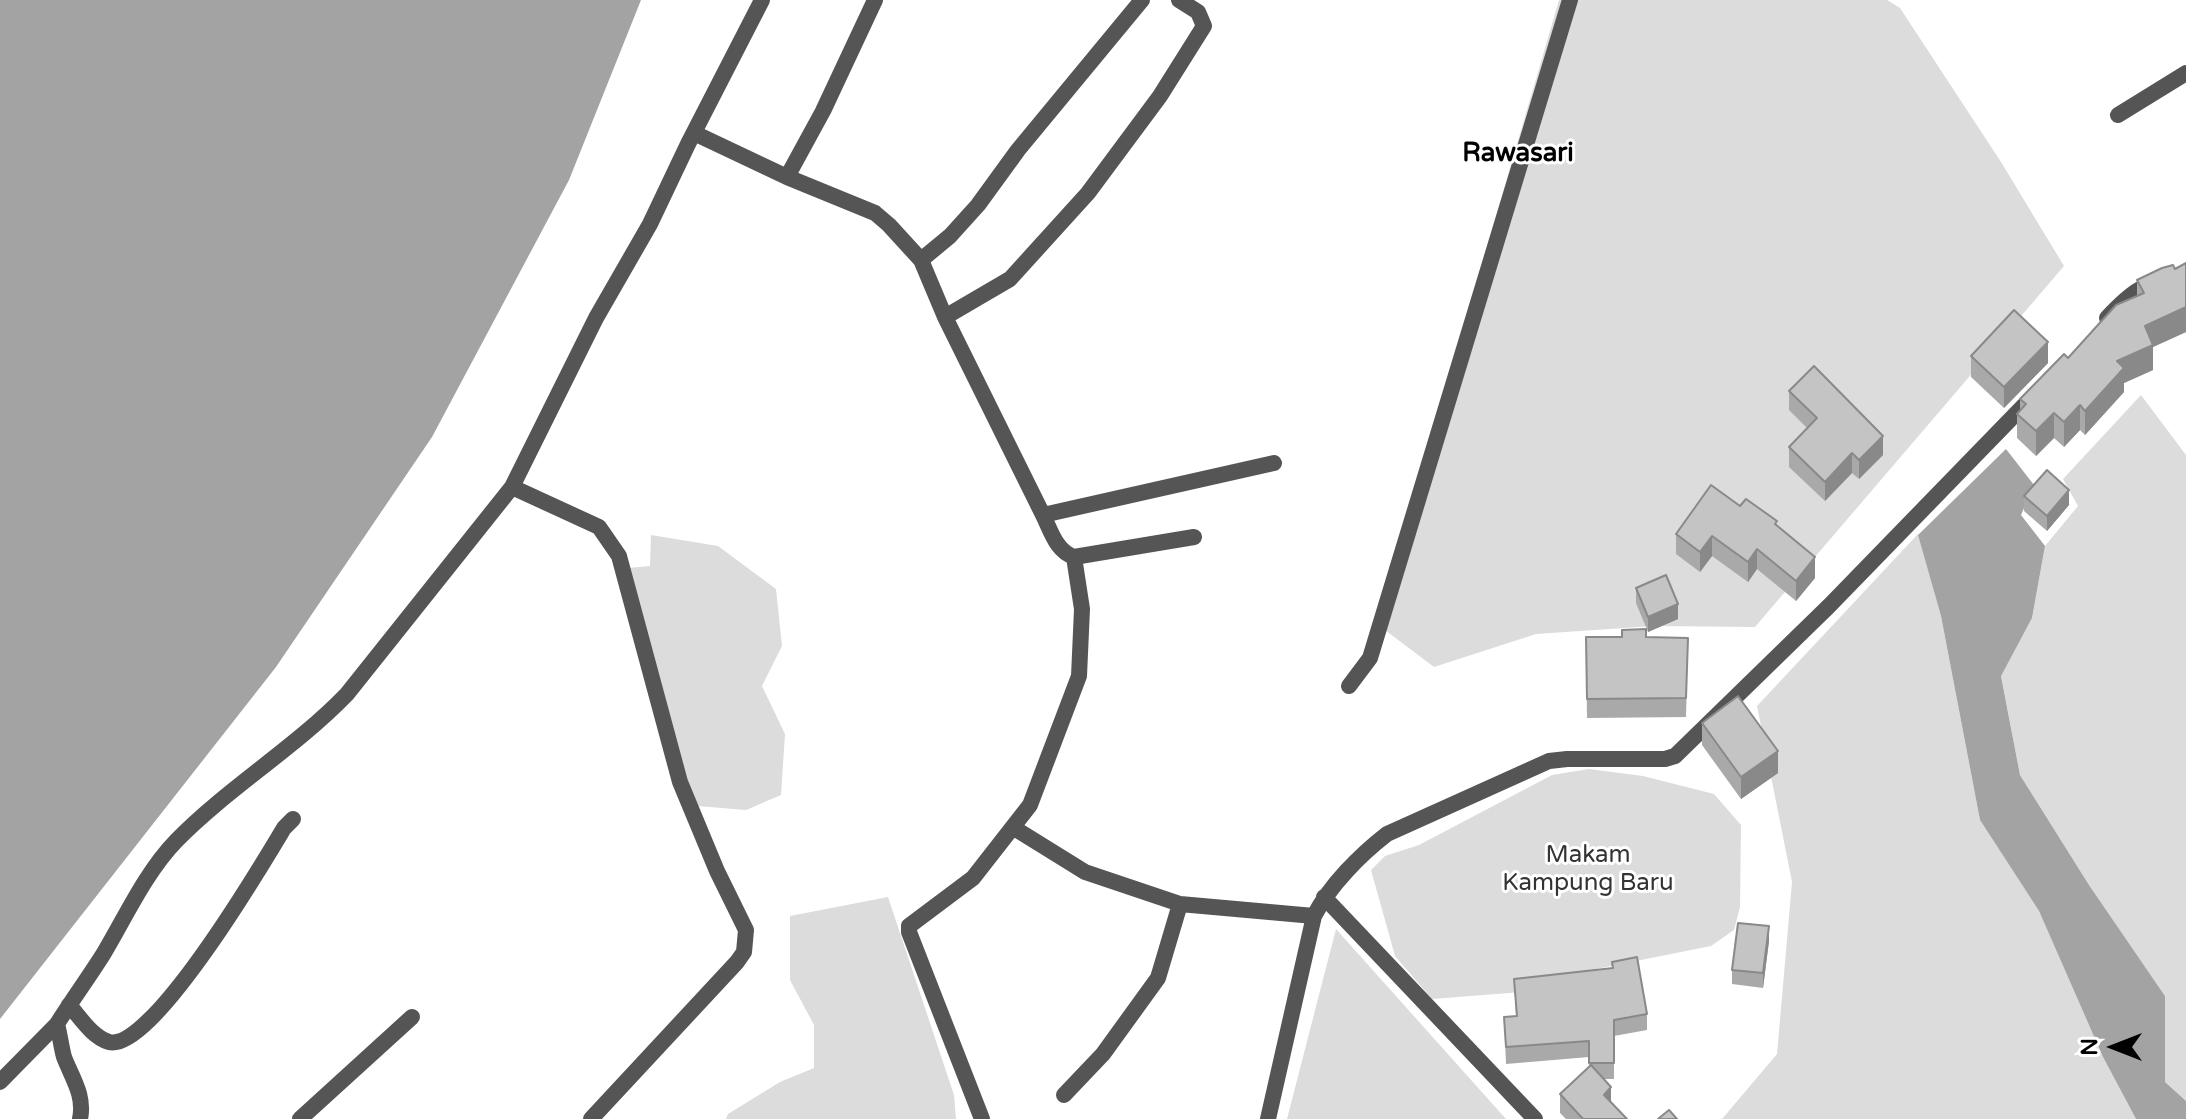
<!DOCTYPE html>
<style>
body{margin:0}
#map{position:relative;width:2186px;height:1119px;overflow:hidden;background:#fff;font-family:"Varela Round",sans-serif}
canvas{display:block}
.north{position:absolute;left:2074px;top:1007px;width:80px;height:80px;-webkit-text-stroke:6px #fff;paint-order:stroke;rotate:270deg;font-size:22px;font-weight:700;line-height:32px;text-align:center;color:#000}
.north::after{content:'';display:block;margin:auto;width:28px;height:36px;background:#000;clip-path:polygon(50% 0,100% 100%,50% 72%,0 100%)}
</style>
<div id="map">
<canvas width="2186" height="1119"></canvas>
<div class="north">N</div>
</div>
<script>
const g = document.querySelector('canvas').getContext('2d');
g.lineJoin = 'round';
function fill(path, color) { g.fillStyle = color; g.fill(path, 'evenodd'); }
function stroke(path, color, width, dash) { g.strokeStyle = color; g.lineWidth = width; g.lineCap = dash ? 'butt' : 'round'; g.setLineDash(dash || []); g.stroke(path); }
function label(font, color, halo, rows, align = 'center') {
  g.font = font + ' "Varela Round",sans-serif'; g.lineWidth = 6; g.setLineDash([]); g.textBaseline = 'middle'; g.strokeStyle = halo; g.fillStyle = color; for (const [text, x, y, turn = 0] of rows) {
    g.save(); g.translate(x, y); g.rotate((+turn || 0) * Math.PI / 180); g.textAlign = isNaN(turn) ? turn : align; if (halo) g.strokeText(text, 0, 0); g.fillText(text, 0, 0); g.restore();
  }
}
fill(new Path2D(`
 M1559,0H1887L1900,8L2001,162L2064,266L1755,627L1654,626L1536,634L1434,667L1377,624Z
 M2141,395L2186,455V1101L2165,1082V996L2089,885L2020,775L2001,675L2032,618L2045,546L2078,506L2063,479Z
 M1918,534L1941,616L1980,820L2039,911L2103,1057L2136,1119H1722L1777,1054L1792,882L1757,706Z
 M651,535L718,546L776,589L782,646L762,686L785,734L781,795L746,810L697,806L684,772L628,568L650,566Z
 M1589,769L1643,776L1714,794L1741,825L1740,907L1734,930L1711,946L1556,977L1522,992L1432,999L1395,956L1371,870L1385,856L1419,845L1552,775Z
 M888,897L954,1095L956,1119H726L728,1114L780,1082L814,1068V1025L790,980V916Z
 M1336,929L1506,1119H1287Z`), '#dcdcdc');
fill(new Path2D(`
 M0,0H641L569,180L432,437L276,667L0,1019Z
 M2006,449L2034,485L2021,515L2045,546L2032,618L2001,676L2020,775L2089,885L2165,996V1082L2186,1101V1119H2136L2103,1057L2039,911L1980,820L1941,616L1918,535Z`), '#a3a3a3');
stroke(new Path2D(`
 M2118,115L2186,73
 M694,133L787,177L875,213L889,225L921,260L945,317L1043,515C1051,531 1056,551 1074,557L1194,537
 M787,177L823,111L875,0
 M921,260L950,236L978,205L1018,150L1142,0
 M945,317L1010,279L1088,193L1160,96L1204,26L1198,12L1179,0
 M2107,318C2138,285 2143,286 2186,275
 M512,487L599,527L619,556L680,782L717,871L746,930L744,952L737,962L591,1119
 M1043,515L1274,463
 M1349,686L1370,658L1570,0
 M1014,828L1085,872L1180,904L1314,916
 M1324,897L1535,1119
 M69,1005C80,1017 92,1037 109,1042C151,1053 263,863 284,828L293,819
 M0,1082L57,1024
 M1064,1095L1103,1054L1158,978L1180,904
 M80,1119C85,1095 72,1078 64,1057C61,1046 60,1035 57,1024C72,1000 89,977 104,953C126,916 146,872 176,841C229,787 295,748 347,694L512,487L596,318L650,224L688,144L762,0
 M300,1119L412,1017
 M982,1119L909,932V926L973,878L1030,805L1079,676L1082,609L1074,557
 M1268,1119L1314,916C1330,885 1360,855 1387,834L1549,761L1567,759H1665L1675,756L1829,606L2036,393`), '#555', 16);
fill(new Path2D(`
 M2186,263V332L2153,347V370L2124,383V392L2085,435L2080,430L2064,447L2054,438L2036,456L2017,438V414L2020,410V399L2137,296V280L2175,269Z
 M1971,356L2048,363L2004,408L1971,377Z
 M1789,391L1883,455L1859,479L1852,473L1825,501L1789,467V447L1807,428L1789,410Z
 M2024,496L2069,505L2047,531L2024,511Z
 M1740,506L1777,525L1815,578L1796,601L1757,569L1748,582L1712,556L1700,572L1676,554V534Z
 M1636,588L1678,619L1648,632L1636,603Z
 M1586,637L1688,638L1686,717L1587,718Z
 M1702,723L1778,773L1741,799L1702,745Z
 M1769,941L1763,988L1732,984V970Z
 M1612,962L1647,1014V1030L1614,1036V1079H1604L1611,1103L1627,1119H1566L1560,1113V1094L1589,1067V1057L1506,1064L1504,1017L1516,1016L1514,979L1612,968Z`), '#a9a9a9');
fill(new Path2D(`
 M2186,307V332L2153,347V370L2124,383V392L2085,435V411L2117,361L2145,326Z
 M2048,342V363L2004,408V387Z
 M2080,405V430L2064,447V422Z
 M2054,413V438L2036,456V431Z
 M1883,436V455L1859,479V460Z
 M1852,453V473L1825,501V482Z
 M2069,490V505L2047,531V516Z
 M1712,536V556L1700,572V552Z
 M1757,549V569L1748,582V562Z
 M1815,557V578L1796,601V581Z
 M1678,604V619L1648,632V617Z
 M1778,751V773L1741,799V777Z
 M1769,926V941L1763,988V973Z
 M1611,1087V1106L1604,1095Z`), '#898989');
const building = new Path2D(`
 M2186,263V307L2145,326L2153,345L2117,361L2124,368L2085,411L2080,405L2064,422L2054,413L2036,431L2017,414L2026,404L2020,399L2064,354L2068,358L2116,305L2144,293L2137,280L2162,268L2173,265L2175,269Z
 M2014,310L2048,342L2004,387L1971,356Z
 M1814,366L1883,436L1859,460L1852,453L1825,482L1789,447L1817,418L1789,391Z
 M2047,470L2069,490L2047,516L2024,496Z
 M1711,485L1740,506L1746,499L1777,521L1775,524L1815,557L1796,581L1757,549L1748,562L1712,536L1700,552L1676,534Z
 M1666,575L1678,604L1648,617L1636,588Z
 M1646,629V637L1688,638L1686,698L1587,699L1586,637H1622V630Z
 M1738,696L1778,751L1741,777L1702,723Z
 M1738,923L1769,926L1763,973L1732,970Z
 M1637,957L1647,1014L1614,1020V1063H1589V1041L1506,1047L1504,1017L1517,1016L1514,979L1613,968L1612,962Z
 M1591,1065L1611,1087L1604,1095L1627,1119H1583L1560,1094Z
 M1669,1110L1677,1119H1658Z`);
fill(building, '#c4c4c4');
stroke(building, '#898989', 2);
label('24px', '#333', '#fff', [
 ["Makam",1588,856],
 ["Kampung Baru",1588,884]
]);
label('bold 26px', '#000', '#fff', [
 ["Rawasari",1518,154]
]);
</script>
